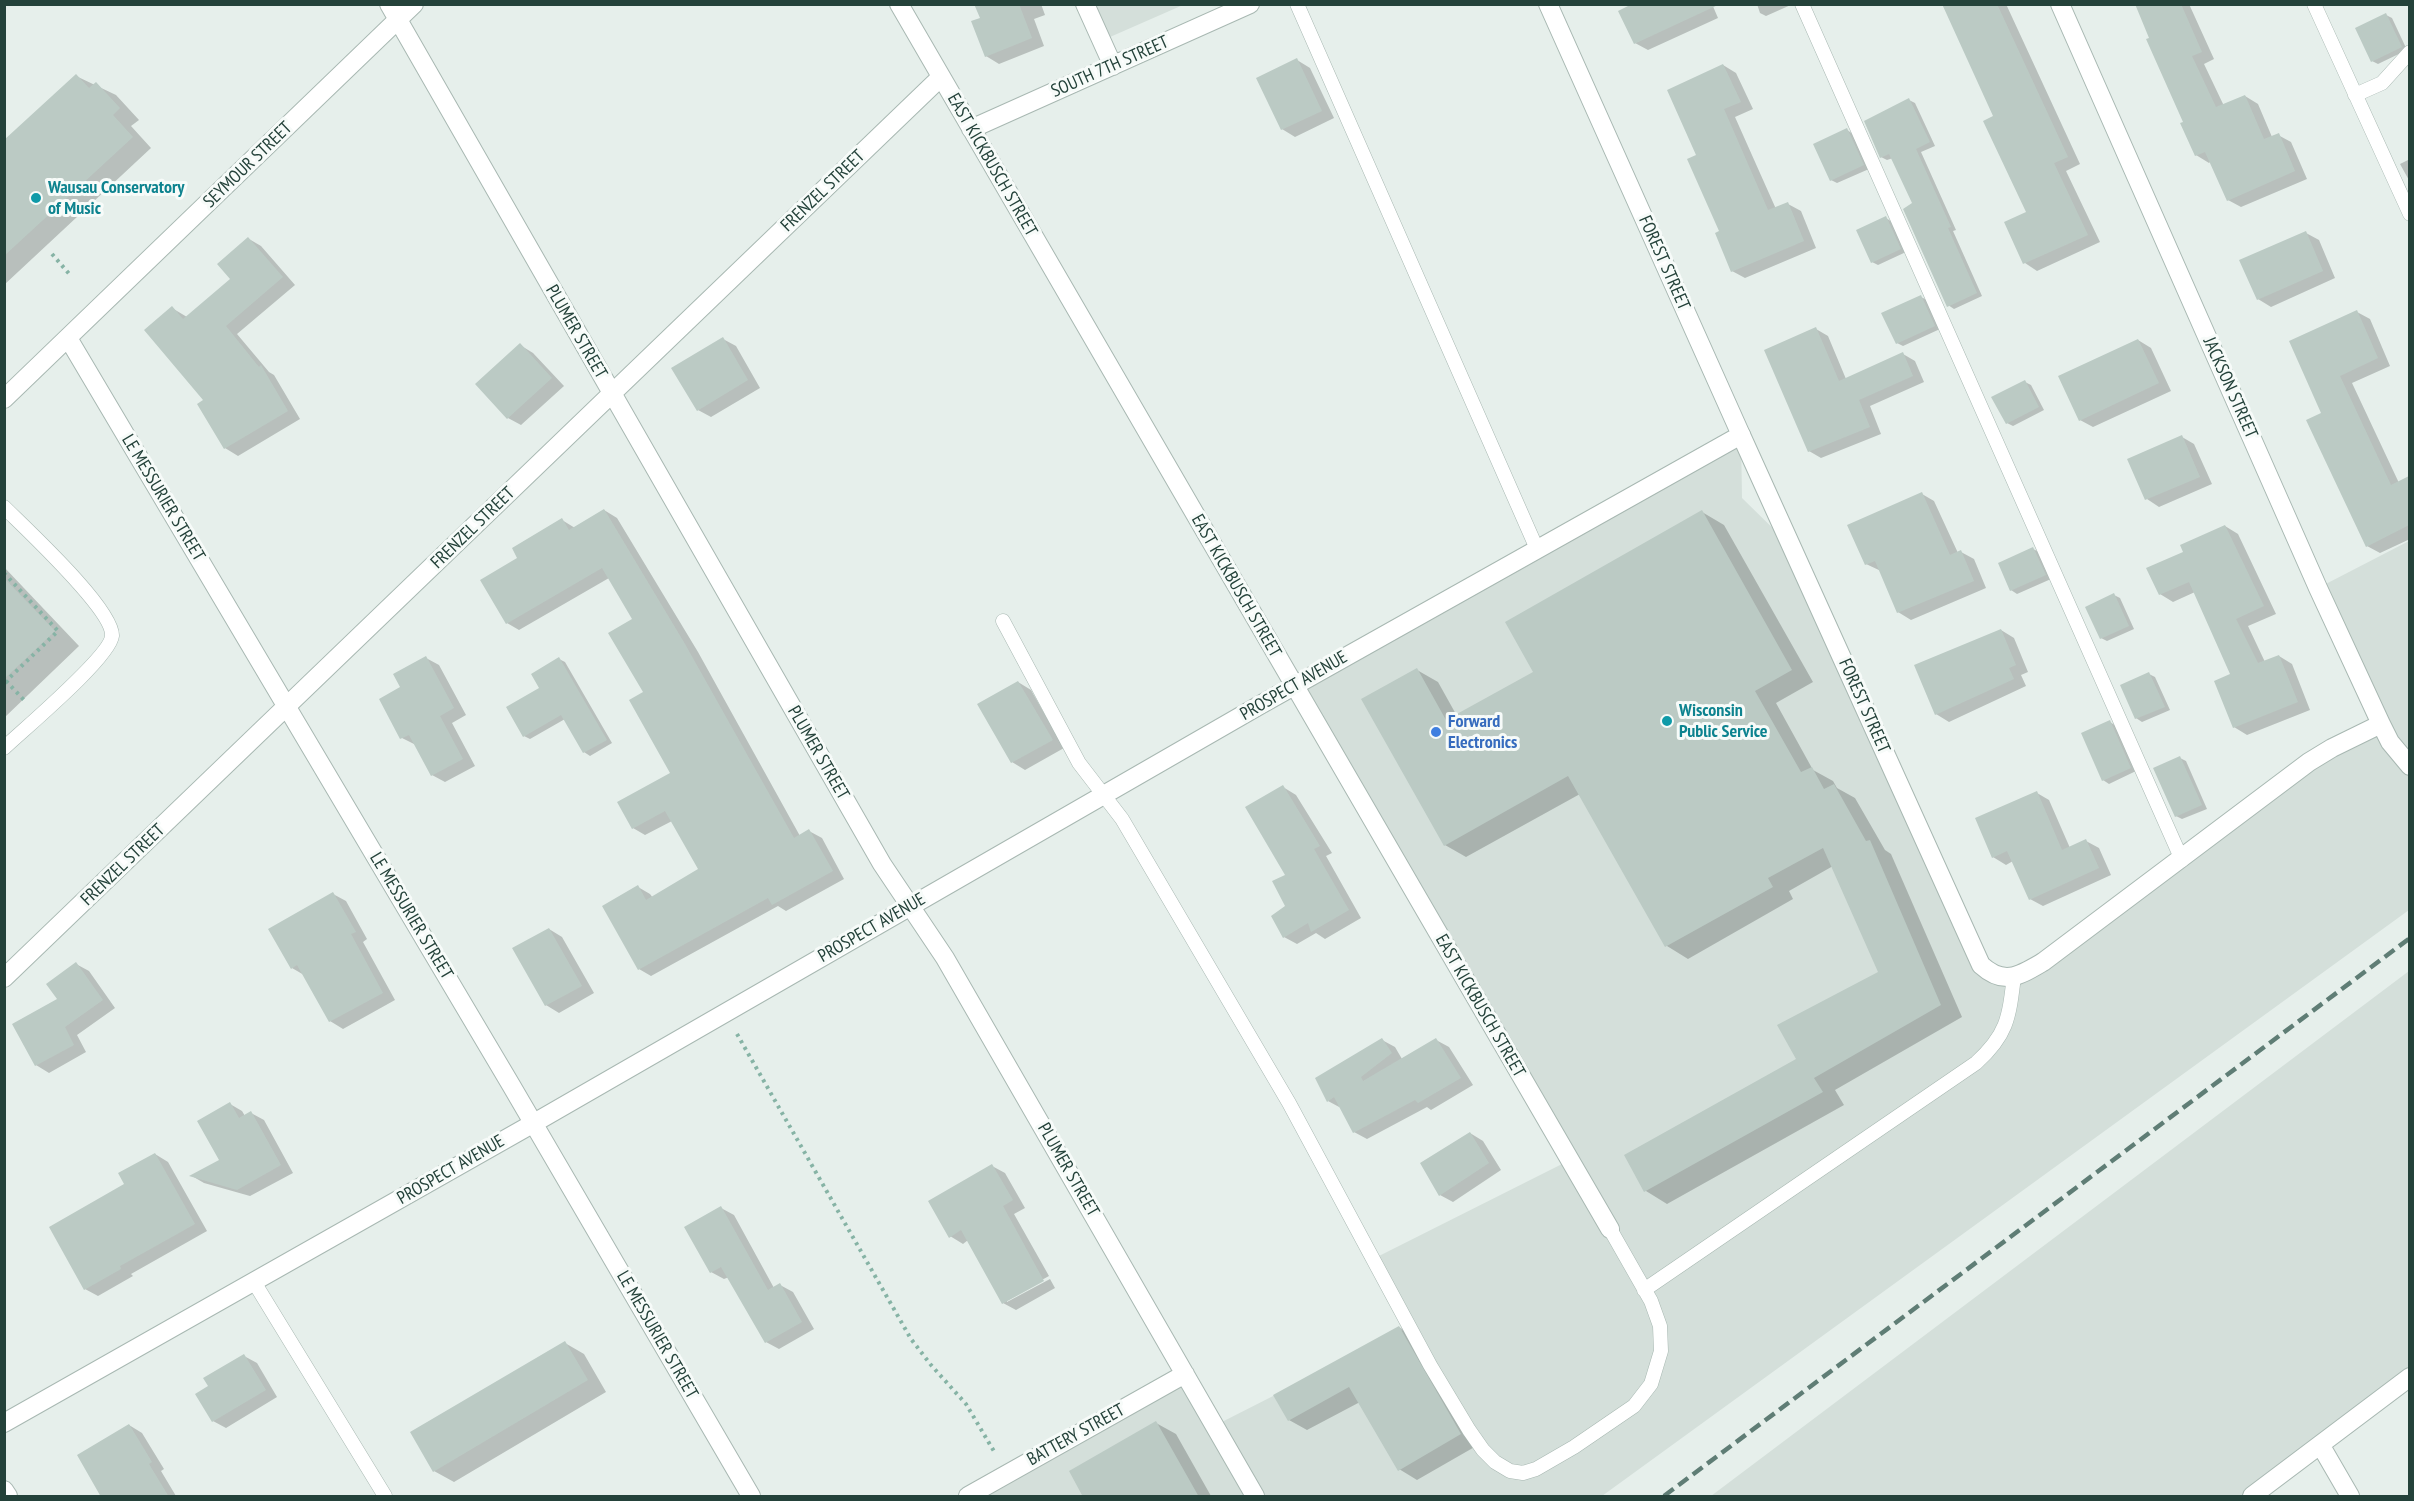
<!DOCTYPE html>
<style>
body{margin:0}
#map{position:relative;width:2414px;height:1501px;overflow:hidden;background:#e6efeb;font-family:"PT Sans Narrow",sans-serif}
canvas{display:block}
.frame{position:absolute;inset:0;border:6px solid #24423a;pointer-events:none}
</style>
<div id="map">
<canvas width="2414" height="1501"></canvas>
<div class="frame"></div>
</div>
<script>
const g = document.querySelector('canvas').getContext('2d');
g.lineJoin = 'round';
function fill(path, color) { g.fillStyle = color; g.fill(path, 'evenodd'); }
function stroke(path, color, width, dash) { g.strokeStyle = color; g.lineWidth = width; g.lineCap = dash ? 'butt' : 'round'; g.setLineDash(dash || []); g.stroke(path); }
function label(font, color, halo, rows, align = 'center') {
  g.font = font + ' "PT Sans Narrow",sans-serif'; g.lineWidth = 6; g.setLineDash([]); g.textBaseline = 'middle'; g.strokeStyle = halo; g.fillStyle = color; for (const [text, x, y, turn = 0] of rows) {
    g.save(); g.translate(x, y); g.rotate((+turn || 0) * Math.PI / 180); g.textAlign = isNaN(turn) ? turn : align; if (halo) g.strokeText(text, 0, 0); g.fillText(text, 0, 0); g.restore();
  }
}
fill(new Path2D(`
 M1095,5H1183L1110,37Z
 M1741,435L1742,498L1791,546L1981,965L2006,977L2381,724L2318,588L2409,541V910L1602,1496H968L1185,1374L1214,1426L1409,1327L1373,1259L1570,1160L1294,686Z
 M2409,971V1377L2252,1496H1711Z`), '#d4dfda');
fill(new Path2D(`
 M976,4H1041L1045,15L1034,19L1044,46L999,64L986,56L982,19Z
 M1712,4L1718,18L1648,50L1635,43Z
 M1757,4H1793L1766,16L1760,13Z
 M1943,4H2006L2080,164L2066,171L2100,242L2037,271L2025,263L2006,223L2028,212L1995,117Z
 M2137,4H2189L2214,59L2204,64L2224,106L2245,96L2258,104L2272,137L2278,135L2291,142L2307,179L2241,207L2228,200L2211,161L2209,163L2196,155L2185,122Z
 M2386,15L2392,18L2407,50L2378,64L2372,61Z
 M1297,60L1310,68L1334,118L1295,137L1282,129Z
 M1723,65L1736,73L1753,109L1735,117L1776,209L1788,204L1801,211L1816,248L1745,278L1732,271L1698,155Z
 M76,76L116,95L139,120L131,126L151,148L4,285V142Z
 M1909,100L1915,103L1935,146L1921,152L1956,230L1953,231L1982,296L1954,309L1948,305L1914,204L1893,158L1887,160L1881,157Z
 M1847,130L1853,134L1869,169L1837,183L1831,180Z
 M2410,159V182L2400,164Z
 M1886,218L1892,222L1906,252L1878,265L1872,262Z
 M2306,233L2319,240L2335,278L2271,307L2258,299Z
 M249,239L261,246L295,285L237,334L269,372L274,375L300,419L238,456L225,448L205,400L172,308L187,317L232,279Z
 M1921,297L1927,300L1940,329L1903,346L1897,343Z
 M2357,312L2370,319L2390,366L2352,383L2399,483L2407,479L2410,480V539L2380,553L2367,546L2323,414Z
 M1816,329L1828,336L1846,379L1903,354L1915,361L1924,382L1870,406L1881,434L1821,458L1809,451Z
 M723,339L736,346L760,388L711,417L698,410Z
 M2138,340L2151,348L2171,391L2093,427L2080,420Z
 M520,345L533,353L564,386L521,425L508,418Z
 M2025,382L2031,385L2044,410L2013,426L2007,423Z
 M2182,437L2194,444L2212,484L2159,507L2147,499Z
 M1922,494L1934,501L1958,553L1961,552L1974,559L1986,588L1911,620L1898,612L1881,571L1866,564Z
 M604,510L617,518L698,652L800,836L809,831L822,838L844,879L786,911L778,906L651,976L639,969L638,887L650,894L653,898L700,869L672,821L645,835L633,828L672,773L645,692L634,619L609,578L519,630L507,623L519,559L562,520L575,528Z
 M1702,512L1724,525L1813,682L1776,703L1813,770L1833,781L1837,788L1855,798L1885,850L1891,854L1962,1017L1835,1090L1844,1105L1667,1204L1646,1191L1626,1155L1798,1059L1880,973L1833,866L1789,891L1793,899L1688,959L1667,946L1580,794L1466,857L1445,845L1417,670L1438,682L1457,716L1535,673Z
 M2225,526L2238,534L2276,614L2248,626L2265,662L2279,656L2292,664L2310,710L2247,735L2234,727L2232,675L2195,592L2173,602L2160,594L2185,552Z
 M2033,549L2039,552L2051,579L2017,594L2011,590Z
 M4,567L79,646L4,718Z
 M2114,595L2120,598L2134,629L2107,641L2101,638Z
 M2001,630L2014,638L2028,672L2021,675L2026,686L1949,722L1936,714Z
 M426,658L439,665L466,715L452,723L475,766L445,782L432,775L416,745L402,738L381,699L403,688Z
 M559,659L565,662L612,743L590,756L584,752L565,719L530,739L524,736L541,688Z
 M2149,674L2155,677L2170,710L2142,722L2136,718Z
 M1018,682L1031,690L1064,748L1025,770L1012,762L979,705Z
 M2110,722L2116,726L2136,771L2109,784L2103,780Z
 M2180,758L2186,761L2207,809L2182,819L2176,816Z
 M1283,787L1296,795L1332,853L1326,856L1361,918L1325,939L1316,933L1297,944L1284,937L1287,906Z
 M2037,793L2049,800L2070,848L2086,841L2099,848L2111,875L2043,906L2030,899L2013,861L2006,865L1993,857Z
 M333,894L346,901L367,939L363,942L395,1000L343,1029L330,1021L304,975L292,968Z
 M549,929L562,937L594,993L559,1013L546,1005Z
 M76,964L89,971L115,1008L77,1035L86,1052L49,1073L36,1065L59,1000Z
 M1382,1040L1395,1047L1402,1059L1436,1040L1449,1047L1473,1085L1431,1110L1427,1107L1367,1139L1354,1132L1341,1108L1328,1101Z
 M230,1104L242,1111L245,1116L251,1113L264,1120L293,1173L250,1196L204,1183L192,1176L221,1160Z
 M1470,1133L1483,1141L1501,1170L1453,1202L1440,1195Z
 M155,1154L168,1162L207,1231L131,1274L133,1276L98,1296L85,1289L126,1185Z
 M992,1166L1005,1173L1025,1208L1014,1214L1049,1276L1007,1299V1302L1050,1279L1055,1288L1016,1310L1003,1303L968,1240L963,1244L950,1236Z
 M721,1208L734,1215L774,1288L780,1285L793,1292L814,1329L779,1349L766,1342L729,1277L724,1279L711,1272Z
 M1399,1327L1417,1338L1478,1445L1417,1480L1399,1469L1360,1402L1307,1430L1289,1420Z
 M565,1343L584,1354L606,1392L454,1482L434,1471Z
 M244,1356L257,1363L277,1397L226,1428L213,1421L210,1387Z
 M1156,1423L1176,1434L1211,1496H1085Z
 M129,1425L142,1433L164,1469L161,1471L176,1496H108Z`), '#0003');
fill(new Path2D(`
 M974,4H1019L1032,38L985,57L971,21L980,18Z
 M1632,4H1720L1634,44L1618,11Z
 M1942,4H1997L2068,157L2054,163L2088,235L2023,264L2004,222L2026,212L1983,121L1993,116Z
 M2135,4H2181L2202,52L2192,56L2216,107L2245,95L2264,139L2279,133L2295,171L2227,201L2205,152L2195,156L2180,123L2183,122L2146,39L2149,38Z
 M2386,13L2402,47L2371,62L2355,28Z
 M1297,58L1322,111L1281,130L1256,78Z
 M1723,64L1741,102L1724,109L1768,210L1788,202L1804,241L1731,272L1715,233L1719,231L1687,159L1696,155L1667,90Z
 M76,74L89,88L96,82L120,108L113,115L133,137L4,256V140Z
 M1909,98L1930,142L1916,149L1951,227L1948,228L1977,293L1947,307L1903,209L1912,203L1889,154L1880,158L1864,121Z
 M1847,128L1864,165L1830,181L1813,144Z
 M1886,216L1901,249L1871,263L1856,230Z
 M2306,231L2323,271L2257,300L2239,260Z
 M248,237L283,277L226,326L259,367L261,365L288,411L224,449L197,404L203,400L144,330L172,306L183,319L230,279L217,264Z
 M1921,295L1935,326L1896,344L1881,313Z
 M2357,310L2378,358L2340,376L2391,485L2409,476V525L2366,547L2306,420L2321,413L2289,341Z
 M1816,327L1839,381L1903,352L1913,376L1859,400L1870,427L1808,452L1764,350Z
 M723,337L748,380L697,411L671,368Z
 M2138,339L2159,383L2079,421L2058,376Z
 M520,343L552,378L507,419L475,384Z
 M2025,380L2039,407L2006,424L1991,397Z
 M2182,435L2200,477L2145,500L2127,459Z
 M1922,492L1950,555L1961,550L1974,581L1897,613L1875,561L1865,565L1847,525Z
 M604,509L685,644L794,838L809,829L833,871L772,905L768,898L638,970L602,906L638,885L646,900L698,869L665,811L632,829L617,802L670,773L629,700L643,692L608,633L632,619L602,568L506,624L480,580L517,558L512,548L562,518L569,530Z
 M1702,510L1792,670L1755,691L1801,772L1812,767L1824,789L1834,784L1866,841L1870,840L1941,1005L1814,1078L1823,1092L1644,1192L1624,1155L1796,1059L1777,1025L1878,972L1823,848L1768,878L1773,887L1665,947L1568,776L1444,846L1361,699L1417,668L1446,720L1533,672L1505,622Z
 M2225,525L2264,606L2236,619L2258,663L2279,655L2298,702L2233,728L2214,681L2230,674L2189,582L2159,595L2146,568L2183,552L2180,545Z
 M2033,547L2046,575L2010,591L1998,563Z
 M4,578L55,631L4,679Z
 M2114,593L2129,626L2100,639L2085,607Z
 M2001,629L2016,665L2009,668L2014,679L1935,715L1914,665Z
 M426,656L454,708L440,716L463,759L431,776L409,735L400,739L379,699L400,687L393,674Z
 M559,657L607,740L583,753L561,715L523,737L506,707L539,688L531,674Z
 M2149,672L2165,707L2135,719L2120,685Z
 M1018,681L1053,740L1011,763L977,704Z
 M2110,720L2131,768L2102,781L2081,733Z
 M2180,756L2202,805L2175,817L2153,768Z
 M1283,785L1320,846L1314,849L1349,910L1311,932L1308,923L1283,938L1271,916L1285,906L1272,881L1285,875L1245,807Z
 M2037,791L2062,850L2086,839L2099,868L2029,900L2007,851L1992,858L1975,818Z
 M333,892L356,932L351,934L383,993L329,1022L297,965L291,969L268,929Z
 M549,928L582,986L545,1006L512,948Z
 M76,962L103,1000L65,1027L74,1045L35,1066L12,1024L57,999L46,984Z
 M1382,1038L1392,1053L1361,1077L1363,1081L1436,1038L1461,1078L1418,1103L1415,1100L1353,1133L1334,1097L1327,1102L1315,1078Z
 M230,1102L239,1118L251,1111L281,1165L237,1190L189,1176L219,1160L197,1121Z
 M1470,1132L1489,1163L1439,1196L1420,1163Z
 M155,1153L195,1224L120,1266L121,1269L84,1290L49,1227L124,1184L118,1173Z
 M992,1164L1013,1200L1003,1206L1044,1281L1002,1304L961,1230L949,1238L928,1201Z
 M721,1206L768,1290L780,1283L802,1322L765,1343L721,1267L710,1273L684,1227Z
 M1399,1326L1461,1434L1398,1471L1349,1387L1288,1421L1273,1395Z
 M565,1341L588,1380L433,1472L410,1432Z
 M244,1354L266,1390L212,1422L195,1394L208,1386L203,1378Z
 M1156,1421L1199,1497H1083L1069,1471Z
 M129,1424L152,1462L149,1464L169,1497H101L77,1455Z`), '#bbcac4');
const service = new Path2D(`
 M1297,4L1537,549
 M1802,4L2182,860
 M2314,4L2410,214
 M2355,95L2382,83L2410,52
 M4,507C25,528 114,610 112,636C110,657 24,729 4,748
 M1003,621L1079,763L1122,819L1289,1103L1430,1365L1469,1430L1483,1450L1495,1462L1510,1471L1523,1473L1536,1469L1574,1447L1634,1406L1651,1384L1661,1351L1660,1326L1651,1301L1610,1229
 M254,1282L385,1496
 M1644,1290L1976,1063C2008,1034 2009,1017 2014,976`);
const minor = new Path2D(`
 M389,4L882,864L945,958L1255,1496
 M899,4L1610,1229
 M1085,4L1113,66
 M2060,4L2318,588L2381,724L2390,742L2410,766
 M971,129L1250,4
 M68,338L511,1085L751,1496
 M4,399L414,4
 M1741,435L1981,965C2004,986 2019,976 2043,962L2309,762L2332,748L2381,724
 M4,978L941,77
 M2321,1446L2350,1496
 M4,1490L8,1496
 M968,1496L1185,1374
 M2252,1496L2410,1377`);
const tertiary = new Path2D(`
 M4,1423L534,1123L1260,705L1741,435L1548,4`);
stroke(service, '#a8b8b2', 15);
stroke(minor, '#a8b8b2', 20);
stroke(tertiary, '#a8b8b2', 20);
stroke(new Path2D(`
 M52,254L71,276
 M4,573L58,631L4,683
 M6,681L24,700
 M737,1034L911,1339L931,1365L966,1404L995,1453`), '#86b3a5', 4, [3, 4.5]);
stroke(service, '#fff', 14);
stroke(minor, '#fff', 18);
stroke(tertiary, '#fff', 18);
stroke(new Path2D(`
 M1664,1496L2410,938`), '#5f7d75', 4.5, [12, 6]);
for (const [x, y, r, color] of [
 [36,198,6,"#0f9aa8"],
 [1667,721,6,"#0f9aa8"],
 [1436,732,6,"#3f7fe0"]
]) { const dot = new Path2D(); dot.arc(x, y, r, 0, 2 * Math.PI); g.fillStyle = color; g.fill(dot); stroke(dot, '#f7fbf9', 2); }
label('18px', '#24423a', '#f7fbf9', [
 ["SOUTH 7TH STREET",1110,67,-24],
 ["SEYMOUR STREET",248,165,-44],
 ["EAST KICKBUSCH STREET",992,165,60],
 ["FRENZEL STREET",823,191,-44],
 ["FOREST STREET",1664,263,66],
 ["PLUMER STREET",576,332,60],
 ["JACKSON STREET",2230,388,66],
 ["LE MESSURIER STREET",163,498,59],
 ["FRENZEL STREET",473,528,-44],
 ["EAST KICKBUSCH STREET",1236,586,60],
 ["PROSPECT AVENUE",1294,686,-30],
 ["FOREST STREET",1864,706,66],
 ["PLUMER STREET",818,753,60],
 ["FRENZEL STREET",123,865,-44],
 ["LE MESSURIER STREET",411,916,59],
 ["PROSPECT AVENUE",872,928,-30],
 ["EAST KICKBUSCH STREET",1480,1006,60],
 ["PROSPECT AVENUE",451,1170,-30],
 ["PLUMER STREET",1068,1170,60],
 ["LE MESSURIER STREET",657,1335,60],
 ["BATTERY STREET",1076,1435,-29]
]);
label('bold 18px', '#0d838f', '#f7fbf9', [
 ["Wausau Conservatory",48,188],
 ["of Music",48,209],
 ["Wisconsin",1679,711],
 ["Public Service",1679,732]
], 'left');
label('bold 18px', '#366cbe', '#f7fbf9', [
 ["Forward",1448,722],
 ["Electronics",1448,743]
], 'left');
</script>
